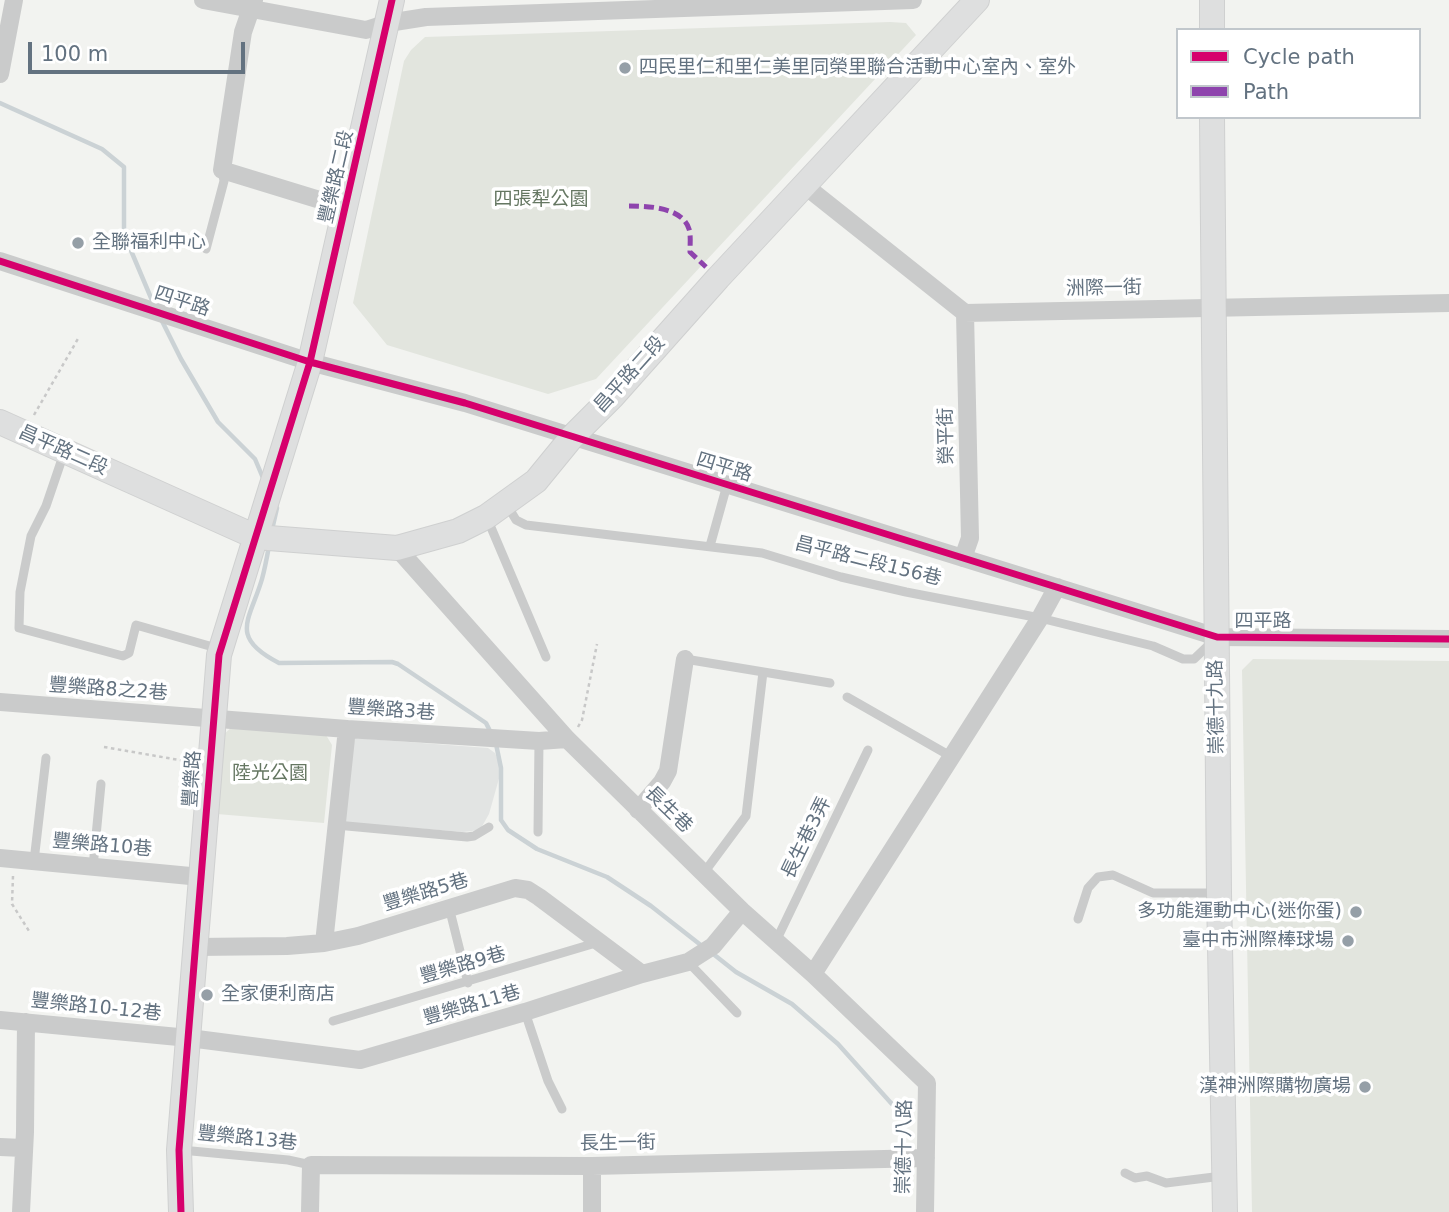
<!DOCTYPE html>
<meta charset="utf-8">
<style>
body{margin:0}
#map{position:relative;width:1449px;height:1212px;overflow:hidden;background:#f2f3f0;font-family:"DejaVu Sans",sans-serif}
canvas{display:block}
.legend{position:absolute;left:1176px;top:28px;width:245px;height:91px;box-sizing:border-box;background:#fff;border:2px solid #c1c7cc;margin:0;padding:9px 12px;list-style:none;font-size:21px;color:#637280}
.legend li{display:flex;align-items:center;gap:14px;height:35px}
.legend b{width:35px;border:2px solid #c1c7cc}
.scale{position:absolute;left:28px;top:42px;width:217px;height:32px;box-sizing:border-box;border:4px solid #637280;border-top:0;padding-left:9px;font-size:21px;line-height:24px;white-space:nowrap;color:#637280;-webkit-text-stroke:5px #fff;paint-order:stroke}
</style>
<div id="map">
<canvas width="1449" height="1212"></canvas>
<ul class="legend">
<li><b style="height:9px;background:#d6006c"></b>Cycle path</li>
<li><b style="height:9px;background:#8e44ad"></b>Path</li>
</ul>
<div class="scale">100 m</div>
</div>
<script>
const g = document.querySelector('canvas').getContext('2d');
g.lineJoin = 'round';
function fill(path, color) { g.fillStyle = color; g.fill(path, 'evenodd'); }
function stroke(path, color, width, dash) { g.strokeStyle = color; g.lineWidth = width; g.lineCap = dash ? 'butt' : 'round'; g.setLineDash(dash || []); g.stroke(path); }
function label(font, color, halo, rows, align = 'center') {
  g.font = font + ' "DejaVu Sans","Noto Sans TC",sans-serif'; g.lineWidth = 7; g.setLineDash([]); g.textBaseline = 'middle'; g.strokeStyle = halo; g.fillStyle = color; for (const [text, x, y, turn = 0] of rows) {
    g.save(); g.translate(x, y); g.rotate((+turn || 0) * Math.PI / 180); g.textAlign = isNaN(turn) ? turn : align; if (halo) g.strokeText(text, 0, 0); g.fillText(text, 0, 0); g.restore();
  }
}
fill(new Path2D(`
 M355,738L488,748L495,753L499,762L500,775L489,814L480,830L463,832L342,822L350,757Z`), '#e2e4e3');
fill(new Path2D(`
 M890,22L906,23L916,35L596,379L548,394L387,345L353,303L404,61L411,50L425,37Z
 M1253,659L1449,661V1212H1252L1242,670Z
 M232,727L326,735L332,745L324,823L217,814L223,735Z`), '#e2e5de');
stroke(new Path2D(`
 M0,103L102,149L124,167V234L154,305
 M161,319L181,359L218,422L255,459L263,478
 M272,530L277,508
 M269,546C267,557 265,568 262,579C250,620 228,637 279,663L392,662L398,664L486,723L491,733
 M496,744L501,768V820L508,830L537,849L607,877L651,906L702,946
 M712,953L736,972L792,1004L838,1044L891,1103L911,1121`), '#cbd2d5', 4.5);
const secondary = new Path2D(`
 M1212,0V30
 M1212,117L1219,893L1225,1212
 M0,422L256,537L397,548L458,531L486,517L536,481L572,437L612,397L718,278L977,0
 M181,1212L179,1150L219,655L310,362L392,0`);
stroke(secondary, '#cfd0d0', 26);
stroke(new Path2D(`
 M34,415L79,337
 M578,727L582,720L597,644
 M104,747L191,762
 M13,876L12,904L29,931`), '#c8c8c8', 2.5, [3.5, 3.5]);
stroke(new Path2D(`
 M206,249L224,181L222,170
 M64,453L46,506L31,536L20,592L19,628L123,656L129,653L136,625L220,649
 M507,505L516,520L526,525L762,553L841,577L906,592L1040,618L1153,646L1183,659H1194L1213,641
 M487,518L546,657
 M710,546L727,485
 M685,659L830,683
 M847,697L952,757
 M336,825L467,837L474,836L489,827
 M538,832L539,741
 M34,861L46,758
 M93,867L101,784
 M703,874L746,816L763,672
 M449,907L468,983
 M1078,919L1088,888L1098,877L1113,875L1153,893H1217
 M776,941L868,750
 M688,962L737,1013
 M525,1012L548,1081L562,1109
 M333,1021L599,942
 M181,1150L288,1160L311,1165
 M1125,1173L1135,1178L1147,1176L1166,1183L1222,1176`), '#cacbcb', 9);
stroke(new Path2D(`
 M203,0L366,30L388,23L426,17L913,0
 M254,0L243,32L222,170L346,208
 M0,74L14,0
 M804,185L965,313L1449,303
 M0,261L310,362L465,403L1217,637L1449,639
 M397,548L567,739L742,911L813,974L927,1083L925,1212
 M963,558L970,538L965,313
 M0,702L347,729L539,741L567,739
 M638,810L662,782L668,771L685,659
 M0,858L201,877
 M324,943L347,729
 M196,947L287,946L324,943L358,936L515,888L528,890L539,897L642,974
 M813,974L1040,618L1057,587
 M0,1020L189,1038L360,1060L525,1012L642,974L688,962L713,946L742,911
 M0,1147L23,1148
 M21,1212L25,1132L26,1022
 M310,1212L311,1165L592,1166L926,1158
 M592,1212V1166`), '#cacbcb', 18);
stroke(secondary, '#dedfdf', 24);
stroke(new Path2D(`
 M629,206C648,206 682,207 689,229C691,235 690,245 690,252L706,267`), '#8e44ad', 5, [10, 5]);
stroke(new Path2D(`
 M0,261L310,362L465,403L1217,637L1449,639
 M181,1212L179,1150L219,655L310,362L392,0`), '#d6006c', 7);
for (const [x, y, r, color] of [
 [625,68,7,"#959fa7"],
 [78,243,7,"#959fa7"],
 [1356,912,7,"#959fa7"],
 [1348,941,7,"#959fa7"],
 [207,995,7,"#959fa7"],
 [1365,1087,7,"#959fa7"]
]) { const dot = new Path2D(); dot.arc(x, y, r, 0, 2 * Math.PI); g.fillStyle = color; g.fill(dot); stroke(dot, '#fff', 2.5); }
label('19px', '#637280', '#fff', [
 ["四民里仁和里仁美里同榮里聯合活動中心室內、室外",639,68],
 ["全聯福利中心",92,243],
 ["多功能運動中心(迷你蛋)",1342,912,"right"],
 ["臺中市洲際棒球場",1334,941,"right"],
 ["全家便利商店",221,995],
 ["漢神洲際購物廣場",1351,1087,"right"]
], 'left');
label('19px', '#637280', '#fff', [
 ["豐樂路二段",337,177,-77],
 ["洲際一街",1104,289,-1],
 ["四平路",182,302,18],
 ["昌平路二段",630,375,-48],
 ["榮平街",947,436,-91],
 ["昌平路二段",63,451,24],
 ["四平路",724,468,17],
 ["昌平路二段156巷",868,562,14],
 ["四平路",1263,622],
 ["豐樂路8之2巷",108,690,4],
 ["崇德十九路",1217,707,-91],
 ["豐樂路3巷",391,711,4],
 ["豐樂路",193,779,-86],
 ["長生巷",668,810,44],
 ["長生巷3弄",807,838,-64],
 ["豐樂路10巷",102,846,5],
 ["豐樂路5巷",426,893,-17],
 ["豐樂路9巷",463,966,-16],
 ["豐樂路11巷",472,1006,-16],
 ["豐樂路10-12巷",96,1008,6],
 ["豐樂路13巷",247,1139,6],
 ["長生一街",618,1144,-1],
 ["崇德十八路",905,1147,-89]
]);
label('19px', '#657762', '#fff', [
 ["四張犁公園",541,200],
 ["陸光公園",270,774]
]);
</script>
